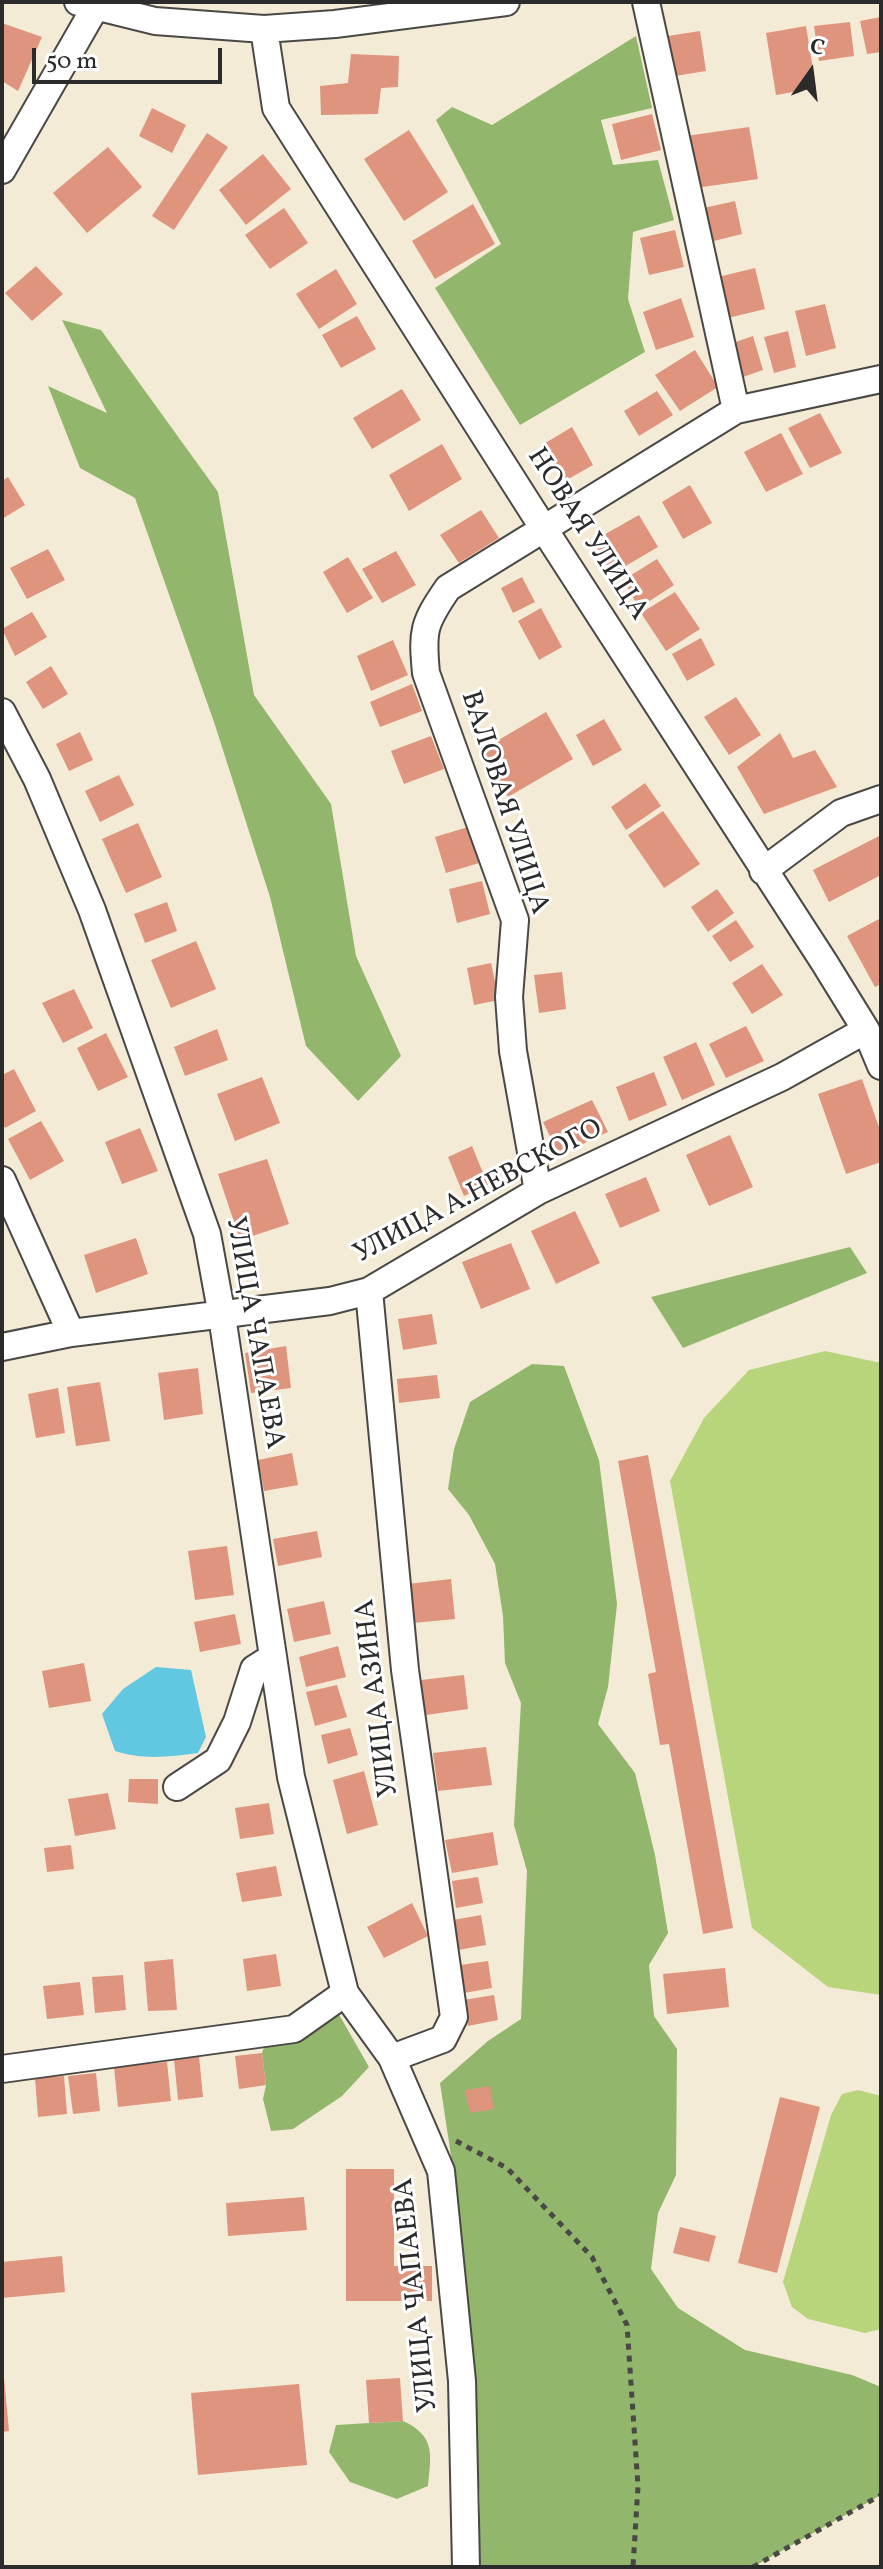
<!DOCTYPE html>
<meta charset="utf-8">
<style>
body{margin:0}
#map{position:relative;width:883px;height:2569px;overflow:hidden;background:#f4ebd6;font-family:Vollkorn,serif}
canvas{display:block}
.frame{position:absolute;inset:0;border:4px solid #2b2b2b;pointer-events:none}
.north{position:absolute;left:771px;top:32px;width:80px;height:80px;-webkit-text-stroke:6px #fff;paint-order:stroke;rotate:14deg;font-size:22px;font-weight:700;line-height:32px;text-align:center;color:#2b2b2b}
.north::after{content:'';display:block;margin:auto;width:28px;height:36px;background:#2b2b2b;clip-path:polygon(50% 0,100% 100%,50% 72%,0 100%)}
.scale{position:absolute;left:32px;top:48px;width:190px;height:36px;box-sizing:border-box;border:4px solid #2b2b2b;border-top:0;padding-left:10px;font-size:24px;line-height:28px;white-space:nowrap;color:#2b2b2b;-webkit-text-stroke:6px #fff;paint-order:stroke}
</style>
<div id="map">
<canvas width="883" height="2569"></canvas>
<div class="frame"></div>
<div class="north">С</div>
<div class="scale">50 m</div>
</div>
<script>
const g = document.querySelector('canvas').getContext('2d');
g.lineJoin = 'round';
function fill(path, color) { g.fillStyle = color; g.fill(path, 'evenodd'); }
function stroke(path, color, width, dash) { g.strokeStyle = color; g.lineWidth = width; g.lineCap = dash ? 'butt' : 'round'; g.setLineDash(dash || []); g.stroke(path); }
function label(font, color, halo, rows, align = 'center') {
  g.font = font + ' Vollkorn,serif'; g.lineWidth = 6; g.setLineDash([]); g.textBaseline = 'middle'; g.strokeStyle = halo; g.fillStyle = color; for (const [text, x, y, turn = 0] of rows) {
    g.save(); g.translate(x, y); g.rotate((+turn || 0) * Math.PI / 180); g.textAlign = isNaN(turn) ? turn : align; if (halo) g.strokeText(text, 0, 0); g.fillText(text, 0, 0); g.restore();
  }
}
fill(new Path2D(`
 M825,1351L881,1363V1995L828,1987L752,1928L670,1481L704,1418L749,1370Z
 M858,2090L881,2096V2329L865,2333L808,2319L792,2307L783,2282L831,2115L842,2094Z`), '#b8d57b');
fill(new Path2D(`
 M636,36L652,108L601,120L613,165L658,160L674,220L633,232L628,299L645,352L520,425L435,288L501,244L436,120L452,107L492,125Z
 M62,320L101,330L218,492L254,695L331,804L356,956L401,1056L358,1101L306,1046L270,897L214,722L135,498L80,468L48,386L107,413Z
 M850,1247L867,1273L683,1348L651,1297Z
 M532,1364L564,1366L599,1460L617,1604L608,1687L598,1724L635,1773L655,1855L668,1933L649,1965L654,2016L677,2049L676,2175L658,2213L651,2269L678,2308L745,2350L852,2375L881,2387V2495L753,2567H479L480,2500L460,2215L440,2083L488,2041L521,2019L527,1871L514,1825L521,1703L505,1663L503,1616L495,1564L469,1515L448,1489L454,1449L470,1402Z
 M333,2004L369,2067L342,2096L293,2129L271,2131L263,2099L266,2085L262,2053L269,2033Z
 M403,2421C436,2436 431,2455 428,2486L397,2499L350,2482L329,2452L336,2425Z`), '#92b66b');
fill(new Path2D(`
 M156,1667L191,1670L206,1737L198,1753C169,1757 143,1760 115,1751L102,1714L123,1689Z`), '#62c7e0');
fill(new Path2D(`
 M881,17V52L867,54L860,21Z
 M850,22L854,56L819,61L814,26Z
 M2,23L42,37L18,91L2,81Z
 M806,26L816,88L776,95L766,33Z
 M700,31L706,71L675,76L668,36Z
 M351,54L399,56L398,87L381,88L378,114L321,115L320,86L348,83Z
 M152,108L186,125L172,153L139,136Z
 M652,114L661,150L621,160L612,124Z
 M749,127L758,179L696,188L686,136Z
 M409,130L448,192L404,221L364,159Z
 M207,133L228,147L174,230L152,216Z
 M108,147L142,187L87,233L53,193Z
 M263,154L291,189L246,225L219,190Z
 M735,201L742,234L706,243L699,209Z
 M473,204L495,244L435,279L412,241Z
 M284,208L308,243L270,269L245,235Z
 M675,230L684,267L649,275L640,238Z
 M36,266L63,294L32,321L5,293Z
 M755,268L765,309L724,319L714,278Z
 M336,269L357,304L319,329L296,294Z
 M681,298L694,337L656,350L643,312Z
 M825,304L836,348L806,356L795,311Z
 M357,316L376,349L341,368L322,335Z
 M788,331L796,367L774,373L764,337Z
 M753,336L763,370L740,378L730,344Z
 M695,350L718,387L680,411L655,375Z
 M402,389L421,420L372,449L353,418Z
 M657,391L673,415L639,436L624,411Z
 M820,413L842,453L810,468L788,428Z
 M572,427L593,465L563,482L542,445Z
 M781,433L803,474L766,492L744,452Z
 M442,444L462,479L409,511L389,475Z
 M8,477L25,505L2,519V481Z
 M690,485L712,523L683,539L662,502Z
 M481,510L499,538L459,563L440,535Z
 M639,515L658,547L612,574L593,541Z
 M48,549L65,580L27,599L10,568Z
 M396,551L416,585L382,603L362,569Z
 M348,557L373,598L347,613L323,572Z
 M657,559L674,585L639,608L623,580Z
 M522,577L535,602L513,613L501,588Z
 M675,592L700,629L666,651L641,613Z
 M541,608L562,647L539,660L518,621Z
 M32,612L47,637L15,656L2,629Z
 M701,638L715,665L687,681L672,654Z
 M393,640L408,675L371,691L357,656Z
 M51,666L68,694L43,709L26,682Z
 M412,684L422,711L380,727L370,702Z
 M736,697L761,735L729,755L704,717Z
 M546,712L573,759L508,797L480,751Z
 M604,719L622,750L593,766L576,735Z
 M80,732L93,760L69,771L56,744Z
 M780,733L793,758L815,750L837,787L764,814L737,767Z
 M431,736L444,769L404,784L391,751Z
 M119,775L134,805L100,822L85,791Z
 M645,783L661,806L626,830L611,807Z
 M663,811L700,864L664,888L628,835Z
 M138,823L162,877L126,893L102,839Z
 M468,827L479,863L446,873L435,837Z
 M881,835V875L829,902L813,870Z
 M482,881L490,914L457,923L449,889Z
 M717,889L734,913L708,932L691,907Z
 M167,902L177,931L145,943L134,914Z
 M881,918V984L875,987L847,936Z
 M736,920L754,947L730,962L712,936Z
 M196,941L216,989L171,1008L151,960Z
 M491,963L499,1000L474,1005L467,968Z
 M762,964L783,995L752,1014L732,983Z
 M562,972L566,1009L539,1013L534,975Z
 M74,989L93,1028L63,1043L42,1003Z
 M746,1026L764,1061L726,1078L709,1044Z
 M217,1029L228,1060L185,1076L174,1047Z
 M106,1033L128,1077L98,1091L77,1048Z
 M696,1042L715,1085L682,1100L663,1057Z
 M14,1069L36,1111L5,1128L2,1123V1075Z
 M654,1072L667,1105L629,1121L616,1087Z
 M262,1077L280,1123L235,1141L217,1094Z
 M862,1079L881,1133V1162L846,1174L818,1094Z
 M592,1100L608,1132L559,1155L543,1122Z
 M41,1121L64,1161L30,1180L8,1139Z
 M140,1128L158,1171L122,1184L105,1142Z
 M730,1135L753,1187L709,1206L686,1155Z
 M472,1146L488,1185L464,1196L448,1157Z
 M267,1159L289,1224L240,1240L218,1174Z
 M646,1177L660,1211L620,1228L605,1194Z
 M575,1211L600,1263L556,1284L531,1231Z
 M136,1238L148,1274L96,1293L84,1255Z
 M511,1243L530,1289L481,1309L462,1262Z
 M432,1314L437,1344L403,1350L398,1319Z
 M286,1346L291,1388L251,1393L245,1353Z
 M198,1368L203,1414L164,1420L158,1373Z
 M437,1375L440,1398L399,1403L397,1379Z
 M100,1382L110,1441L76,1446L67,1387Z
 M58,1388L65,1433L36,1438L28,1394Z
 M292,1453L298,1485L264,1491L258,1460Z
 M648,1455L733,1928L703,1934L669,1744L660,1745L648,1674L656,1672L618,1461Z
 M317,1531L322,1557L278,1566L273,1539Z
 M227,1546L234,1595L195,1600L188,1551Z
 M451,1579L455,1619L413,1623L408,1584Z
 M324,1601L331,1634L294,1642L287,1609Z
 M235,1614L241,1644L200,1652L194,1622Z
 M338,1646L346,1677L306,1687L299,1657Z
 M84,1663L91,1701L49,1708L42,1671Z
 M464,1675L468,1709L426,1715L421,1680Z
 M337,1685L347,1717L315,1726L306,1692Z
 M350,1728L358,1755L328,1764L321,1735Z
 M486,1747L492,1785L438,1791L433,1753Z
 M364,1771L378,1825L347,1834L333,1780Z
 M129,1779H158V1804L128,1802Z
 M108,1793L116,1829L75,1836L68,1799Z
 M269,1803L274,1834L240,1839L235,1808Z
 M493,1832L498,1865L452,1873L445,1840Z
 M71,1845L74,1869L47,1872L44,1848Z
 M276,1866L282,1896L242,1902L236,1873Z
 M478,1877L483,1903L456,1908L452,1881Z
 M412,1903L428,1936L384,1958L367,1927Z
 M481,1915L486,1945L458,1950L453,1920Z
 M276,1954L281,1986L247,1991L243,1959Z
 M173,1959L177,2010L148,2011L144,1962Z
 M488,1961L492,1988L464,1993L460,1965Z
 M725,1968L729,2007L667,2014L663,1974Z
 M123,1975L126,2010L95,2013L92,1977Z
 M80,1982L84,2015L47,2019L43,1986Z
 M494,1995L498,2020L468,2026L463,2000Z
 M262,2053L266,2085L239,2089L235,2056Z
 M199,2056L203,2097L178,2100L174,2059Z
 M167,2062L171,2101L118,2107L114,2067Z
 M96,2073L100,2111L73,2114L68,2076Z
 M64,2076L67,2114L38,2117L35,2078Z
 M490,2086L494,2109L470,2113L465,2090Z
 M780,2097L820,2107L777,2273L738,2263Z
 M346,2169H394V2266H432V2301H346Z
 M304,2197L307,2230L228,2236L226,2203Z
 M680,2227L716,2236L709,2262L673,2253Z
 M62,2256L65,2292L2,2298V2262Z
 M2,2378H4L9,2431L2,2432Z
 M400,2378L403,2421L369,2423L366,2380Z
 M299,2384L307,2465L198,2475L191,2393Z`), '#de947d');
const minor = new Path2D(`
 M78,2L155,21L264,29L335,24L506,2
 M646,2L736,410
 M264,29L276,108L544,529L824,962L866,1030L881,1066
 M2,170L96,6
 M2,712L37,779L92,910L207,1234L222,1316L291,1777L345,1993L392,2058L441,2171L462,2381L466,2567
 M763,871L841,813L881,799
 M2,1180L71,1333
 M538,1191L513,1051L509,997L515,920L426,673C422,631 423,624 448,588L736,410L881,379
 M369,1291L405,1670L454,2017L443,2039L392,2058
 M2,1347L71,1333L330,1301L369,1291L538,1191L782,1077L866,1030
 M177,1787L218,1760L237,1722L254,1669L273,1657
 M2,2069L294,2029L345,1993`);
stroke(minor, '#494845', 30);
stroke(new Path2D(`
 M456,2141L507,2168L592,2257L627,2325L638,2486L633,2567
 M753,2567L881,2495`), '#494845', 5, [6, 6]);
stroke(minor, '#fff', 26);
label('28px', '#2b2b2b', '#fff', [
 ["НОВАЯ УЛИЦА",586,535,57],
 ["ВАЛОВАЯ УЛИЦА",503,803,72],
 ["УЛИЦА А.НЕВСКОГО",479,1193,-28],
 ["УЛИЦА ЧАПАЕВА",253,1333,80],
 ["УЛИЦА АЗИНА",379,1698,-97],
 ["УЛИЦА ЧАПАЕВА",418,2295,-96]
]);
</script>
